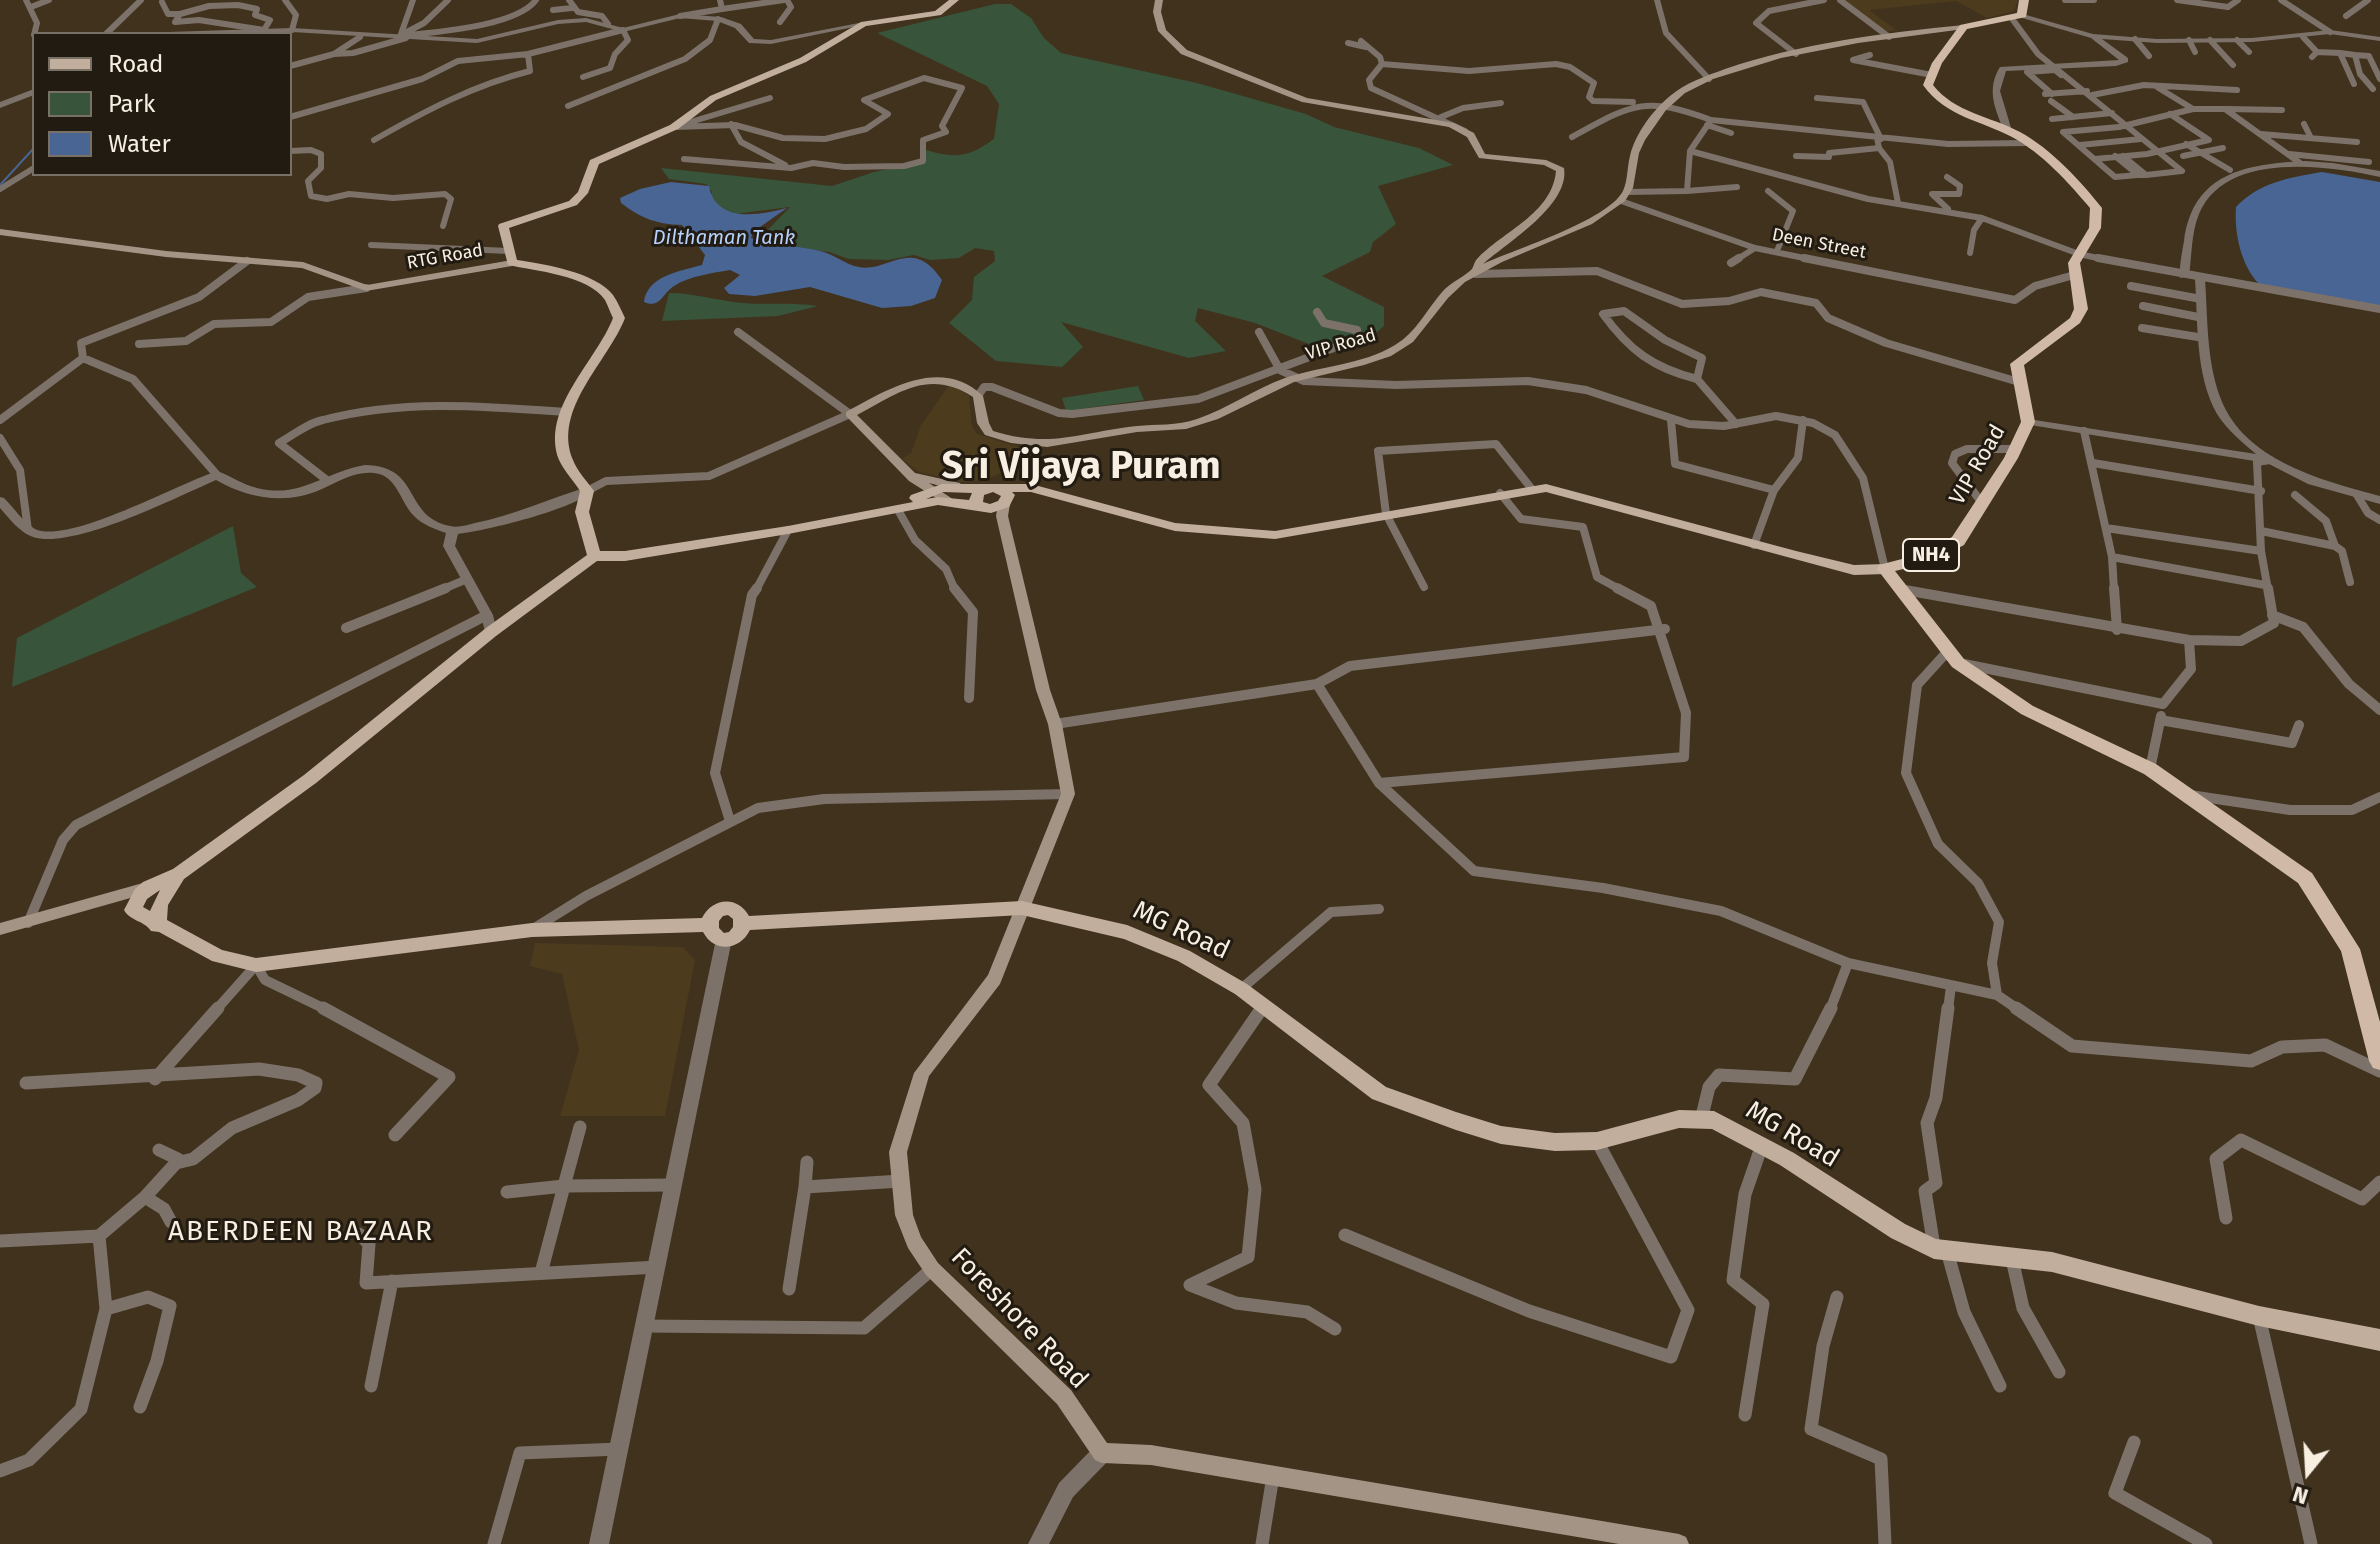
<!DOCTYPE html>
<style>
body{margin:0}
#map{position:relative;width:2380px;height:1544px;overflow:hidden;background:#40321d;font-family:"Fira Sans",sans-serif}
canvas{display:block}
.legend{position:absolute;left:32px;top:32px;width:260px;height:144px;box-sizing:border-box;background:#221b12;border:2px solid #787065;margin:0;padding:10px 14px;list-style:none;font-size:24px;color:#f8efe2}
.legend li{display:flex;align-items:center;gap:16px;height:40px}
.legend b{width:40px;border:2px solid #787065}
.north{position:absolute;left:2268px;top:1432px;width:80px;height:80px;-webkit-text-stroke:6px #221b12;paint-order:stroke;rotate:198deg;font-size:22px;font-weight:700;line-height:32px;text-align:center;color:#f8efe2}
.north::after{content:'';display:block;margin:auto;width:28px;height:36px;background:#f8efe2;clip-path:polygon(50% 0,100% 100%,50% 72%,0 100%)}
</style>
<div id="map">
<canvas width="2380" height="1544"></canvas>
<ul class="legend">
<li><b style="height:10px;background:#c2ae9d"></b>Road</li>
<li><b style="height:22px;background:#38543a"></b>Park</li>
<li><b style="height:22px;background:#486593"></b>Water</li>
</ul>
<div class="north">N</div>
</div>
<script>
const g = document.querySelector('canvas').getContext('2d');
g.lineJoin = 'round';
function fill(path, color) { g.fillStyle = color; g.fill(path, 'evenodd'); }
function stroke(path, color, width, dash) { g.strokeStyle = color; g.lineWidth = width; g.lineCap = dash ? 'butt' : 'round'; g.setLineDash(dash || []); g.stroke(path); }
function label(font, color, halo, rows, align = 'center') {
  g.font = font + ' "Fira Sans",sans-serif'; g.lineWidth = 6; g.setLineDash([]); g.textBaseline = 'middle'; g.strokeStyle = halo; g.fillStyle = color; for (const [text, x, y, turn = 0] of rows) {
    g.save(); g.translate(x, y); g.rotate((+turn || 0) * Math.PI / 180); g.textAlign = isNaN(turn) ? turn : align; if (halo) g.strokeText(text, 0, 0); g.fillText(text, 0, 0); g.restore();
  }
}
fill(new Path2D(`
 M1844,0H2018L2014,11L1987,18L1956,1L1869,10L1896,30L1884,32Z
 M950,384L969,396L972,426L977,434L1031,451L1004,472L983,480L961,482L919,472L902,459L911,453L921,425Z
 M535,943L683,947L695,960L665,1116H560L579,1050L562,974L530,966Z`), '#4d3b1e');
fill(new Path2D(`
 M995,4H1011L1031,18L1044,38L1061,53L1197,83L1306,114L1334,127L1419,148L1453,165L1378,186L1396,224L1373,242L1370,252L1322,276L1384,307V326L1359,347L1332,353L1255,323L1198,308L1195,321L1226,351L1189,358L1061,322L1083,347L1062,367L996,361L949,323L972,300L974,277L995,261L994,251L975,248L959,258L930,260L914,255L888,260L849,259L829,252L756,242L790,207L734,214L709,202L712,192L706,184L669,179L661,168L832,186L874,172L924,162L923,149C956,159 967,158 994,139L999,104L987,86L877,33Z
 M669,293C695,293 718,301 743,303C769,305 792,302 818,306L778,316L662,321Z
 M1138,386L1144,400L1066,411L1062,398Z
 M233,526L241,573L257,587L12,687L17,638Z`), '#38543a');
fill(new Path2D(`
 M2322,172L2380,182V306L2260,285C2241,266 2234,233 2236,207C2260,182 2288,178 2322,172Z
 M671,182L709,186C716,224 760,215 787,208L753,232L751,238C774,247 800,245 824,252C836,256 847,265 859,267C888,273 912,235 942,280L935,298L911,306L882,308L810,287L755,296L729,294L724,288L740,275L730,270C713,273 689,276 674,286C662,294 660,309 644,302C647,276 680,271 702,265L705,255L682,225C657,224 642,219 621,203L620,198L640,189Z`), '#486593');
stroke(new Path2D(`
 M0,185L34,148`), '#486593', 2);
stroke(new Path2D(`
 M26,0L37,23L34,35
 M285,0L296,15L292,30
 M569,0L578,12L602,16L608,24
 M1657,0L1666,33L1709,79
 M1840,0L1889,37
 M2065,0H2094
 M2177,0L2228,7L2238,0
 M2281,0L2330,32
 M162,2L168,14H180
 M238,5L257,9L255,15L270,20L264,30L199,20L175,22L180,14L209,6Z
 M31,7L49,0
 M722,9L784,0
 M553,10L572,8
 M680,16L722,9L720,0
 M2346,16L2368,0
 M2013,20L2038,54L2182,171L2146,175
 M780,22L791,7L787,0
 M405,33L424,23L448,0
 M106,34L141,0
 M401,34L413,0
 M400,36C434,32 516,27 536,0
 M2303,37L2317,52L2312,57
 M2135,39L2149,56
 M2189,40L2195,52
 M2210,40L2233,65
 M2237,40L2249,52
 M1361,41L1380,57L1382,64L1369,80L1371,88L1465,131
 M1348,43L1366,47
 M2317,52L2340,53L2354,84
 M2340,53L2355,55L2360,74L2373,89
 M334,54L353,53L406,38
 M528,54L623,30L628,40L615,54L610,68L583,77
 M1796,54L1756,23L1769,11L1824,0
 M1870,55L1853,60L1932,75
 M2355,55L2369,56L2380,79
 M1382,64L1469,71L1556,64L1570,67L1594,83L1589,97L1593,101L1633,102
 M290,66L334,54L360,37
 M2157,87L2193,109
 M2045,94L2087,91
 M2052,94L2027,72L2055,70L2061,75
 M2092,95L2144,85L2237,90
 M1817,98L1863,102L1881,139
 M2051,101L2073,117
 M568,106L685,59L710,40L718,19
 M2227,109L2282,110
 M290,117L422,79L458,61L528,54L530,71C474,85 425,111 374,140
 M1441,117L1463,108L1501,103
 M2052,119L2112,113
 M1711,120L1948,144L2027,143
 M731,124L741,142L785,165
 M2304,124L2311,138
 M1707,125L1731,133
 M2261,134L2357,142
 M1572,137C1632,104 1644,95 1711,120L1690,151L1687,191L1627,192
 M2186,144L2230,170
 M2080,145L2141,139
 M1879,148L1890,162L1898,203
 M290,151L311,150L321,154V168L308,181L311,196L327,199L349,194L393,198L445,194L451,199L443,226
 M1690,151L1868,199L1982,218L2079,254L2107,260
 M2289,154L2369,162
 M1796,156L1829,157V153L1879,148L1877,138
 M2115,156L2138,175H2146L2123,156
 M2183,156L2223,148
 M684,159L791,168L813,163L844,167L904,166L923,161V140L946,132L942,126L962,88L924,78L864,100L888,114L866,129L825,139L783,138L735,125L674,127L770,98
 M2095,159L2147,154L2209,140L2170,114
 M2138,175L2115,177L2063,132L2119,127L2193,109H2225L2300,163
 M1947,177L1960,186L1959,194H1932L1948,209
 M0,189L34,168
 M1687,191L1737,187
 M1768,191L1793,211L1777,251
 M1621,201L1755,248L1814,260
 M371,245L509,251
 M1970,253L1974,230L1982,218
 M1736,260L1755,248`), '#7c726a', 6);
stroke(new Path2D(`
 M1804,258L2015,300L2035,286L2074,275
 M2098,258L2380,309
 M1731,263L1739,258
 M1476,274L1597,271L1682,304L1729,301L1761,292L1816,303L1828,318L1886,343L2019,382
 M2131,286L2201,299
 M2143,306L2203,318
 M1624,311L1665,340L1702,358L1697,379C1653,368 1629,350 1603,314Z
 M2142,328L2204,338
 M1259,332L1280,370L1304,381L1396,385L1528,381L1586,390L1689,424L1724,426L1776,416L1813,423L1835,435L1863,478L1885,569
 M139,344L186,341L214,324L271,322L308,297L366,288
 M83,358L133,379L217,475
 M1697,379L1736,424
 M978,396L984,387H992L1059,413L1072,414L1198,399L1357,339V330L1324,323L1317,312
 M0,420L83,358L81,343L199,297L247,261
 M1671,420L1675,464L1774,490
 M2084,431L2112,557L2114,590
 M0,438L20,470L28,530
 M2093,463L2261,491
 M328,481L279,443C293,435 308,423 323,420C401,399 485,406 565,412
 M587,491L606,481L709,476L850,414L738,332
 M1500,493L1521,519L1583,527L1597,577L1621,590
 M2295,495L2326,521L2335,546
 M2357,495L2368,513L2380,520
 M1982,503L1952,463L1955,454L1967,449H2015
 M898,510L915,540L946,569L955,590
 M2106,528L2261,551
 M2261,531L2335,546L2342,551L2350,582
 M1754,545L1774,490L1798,458L1803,420
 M2112,557L2265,585
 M1424,587L1386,514L1378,451L1496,444L1531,488
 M1899,589L1903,590
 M441,590L467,579
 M756,590L788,530
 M2268,590L2261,551L2257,462L2270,460`), '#7c726a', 8);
stroke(new Path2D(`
 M954,588L973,612L969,698
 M2114,588L2117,630
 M1899,589L2189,640L2241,641L2274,623L2268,588
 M2272,615L2303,627L2349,684L2380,710
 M346,628L446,588
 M1964,664L2163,704L2191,669L2189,640
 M1317,684L1379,783L1474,871L1603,888L1721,911L1848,963L1997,995L1992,963L1999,922L1978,883L1938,844L1906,773L1917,685L1947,652
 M2160,720L2292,743L2299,725
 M1055,724L1317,684L1350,666L1665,629
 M2150,769L2161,716
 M1379,783L1684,757L1686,713L1651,606L1617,588
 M2190,795L2290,810H2352L2380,797
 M730,821L715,773L752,595L757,588
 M28,923L63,840L76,825L487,615
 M533,929L586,896L758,808L824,799L1068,794
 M1241,989L1331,912L1379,909
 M1997,995L2019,1010
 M216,1010L256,965L265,980L327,1010
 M1261,1010L1263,1007
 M1830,1010L1848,963
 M1948,1010L1951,986`), '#7c726a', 10);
stroke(new Path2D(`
 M323,1008L449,1077L395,1135
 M1262,1008L1209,1085L1243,1123L1255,1189L1248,1257L1190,1285L1236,1303L1307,1312L1335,1329
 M2016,1008L2072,1046L2251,1061L2282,1047L2325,1045L2380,1071
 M155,1079L218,1008
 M26,1083L259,1069L298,1075L316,1083L315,1088L298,1100L232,1128L193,1159L176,1163L145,1197L99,1236
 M1701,1120L1709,1087L1719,1075L1795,1079L1831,1008
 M159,1150L178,1159L176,1163
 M805,1187L807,1162
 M507,1192L564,1186L580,1127
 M145,1197L164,1209L171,1222
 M2226,1218L2216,1159L2241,1140L2362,1199L2380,1182
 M359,1234L369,1244L366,1283L658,1267
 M1345,1235L1529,1311L1671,1357L1688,1310L1597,1141
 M0,1241L99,1236L106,1309L81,1409L29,1460L0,1471
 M1934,1247L1925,1191L1936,1183L1927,1123L1936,1098L1948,1008
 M1947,1251L1964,1312L2000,1386
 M2012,1259L2023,1308L2059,1372
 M541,1273L564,1186L674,1185
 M789,1289L805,1187L901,1181
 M1837,1297L1823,1346L1811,1429L1881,1459L1885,1544
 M106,1309L148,1297L170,1306L157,1361L140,1407
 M2259,1316L2311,1544
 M644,1326L864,1328L932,1269
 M371,1386L392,1281
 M1745,1415L1763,1304L1733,1280L1745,1194L1762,1145
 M2134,1442L2115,1493L2206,1544
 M494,1544L520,1453L620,1449
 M1262,1544L1273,1476`), '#7c726a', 13);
fill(new Path2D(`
 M2019,13L2093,34L2157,39L2252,38L2330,30L2380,37V41L2330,34L2252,42L2157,43L2102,39L2128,58V62L2116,66L2006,71L2000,91L2012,131L2008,134L2004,131C1995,109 1986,89 2000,67L2119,60L2091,38L2019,17Z
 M680,14L721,17L741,24L754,39L771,40L864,22L868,24L771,44L749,43L735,28L717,21L680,18L623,32L586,22L558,24L477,43L292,32L165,34L169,32L292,28L477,39L558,20L586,18L623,28Z
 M34,89V95L0,108V102Z
 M2305,161L2333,163L2380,171V177C2327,165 2225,151 2199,214C2191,233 2192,256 2189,276L2180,278C2179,267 2182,253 2184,241C2193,173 2245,164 2305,161Z
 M2200,276L2205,279C2208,321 2206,374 2227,412C2256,464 2328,482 2380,496V504L2308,484L2267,463L2024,424L2022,422L2028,419L2256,454C2242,442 2227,430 2217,414C2195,375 2198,322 2195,279Z
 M365,465C422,466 402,516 450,526C458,528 467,525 475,523C514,515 549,499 587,487L593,491C571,510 489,530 458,534L455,546L493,615L497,632L491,636L485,632L481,615L443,546L446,533C435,529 423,525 414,516C400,502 397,475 374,473C355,471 339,481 322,489C287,505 249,499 216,480C177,497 73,550 33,537C19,532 9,518 0,508V497L4,498C14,508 23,522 35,529C68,545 180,483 217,471C231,476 243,485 257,488C301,499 324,472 365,465Z
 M724,933L729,935L732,939L609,1544H589L716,939L719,935Z
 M1102,1443L1109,1446L1112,1453L1109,1460L1073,1497L1049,1544H1028L1059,1483L1095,1446Z`), '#7c726a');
fill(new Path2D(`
 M1155,0H1163L1161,12L1166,30L1187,50L1307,98L1454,123L1474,133L1485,154L1546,160L1564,168C1570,205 1508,242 1483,264C1515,249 1607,221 1623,191C1628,180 1627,167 1630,156C1635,134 1653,110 1670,96C1685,83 1706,76 1725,69C1801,43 1884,33 1964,25L1968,27L1964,29L1858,43L1781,58L1713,79L1685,93L1666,110L1645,140L1639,153L1633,188L1625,201L1592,224L1502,262L1465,282L1448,298L1413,342L1391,356L1364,365L1294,382L1218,419L1186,429L1137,432L1047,447L1011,443L985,435L977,423L973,397C929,368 898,393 857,415L915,473L960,483L962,486L956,490L929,483L954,500L948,504L944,503L909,481L846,416V412C888,389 941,356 983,396L989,423L993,431C1052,449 1080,432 1137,426C1156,424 1177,426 1197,419C1227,409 1254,389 1285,378C1321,366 1362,365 1395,345C1416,333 1427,309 1443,291C1450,283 1467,275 1472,269C1474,266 1474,262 1477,259C1503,231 1552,214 1556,171L1544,165L1479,158L1467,137L1449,127L1302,102L1181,54L1158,31L1153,12Z
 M0,229L166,251L303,262L367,285L512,260L517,263L512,266L366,291L302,268L166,257L0,235Z
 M1004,500L1010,504L1008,516L1050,690L1062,724L1075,794L1000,984L929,1076L907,1152L913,1215L921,1237L938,1263L1071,1390L1107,1443L1151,1445L1679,1534L1686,1537L1689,1544H1619L1151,1465L1102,1463L1095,1460L1057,1404L926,1275L908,1248L895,1215L889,1152L914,1073L988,975L1061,794L1048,724L1036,690L996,516L998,504Z
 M150,881L155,883L157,887L155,891L0,935V923Z`), '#a49486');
fill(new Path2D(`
 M949,0H959L941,15L866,26L806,62L716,100L678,129L599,164L588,193L577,205L509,228L517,260C544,264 595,272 613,295C618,302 621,310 625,318C608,362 552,409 573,460C577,471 587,481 594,491L589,512L600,551H625L788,526L913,502L909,498L911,495L942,484H1031L1175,523L1275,531L1546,484L1796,551L1854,565L1885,564L1892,569L1885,574L1854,575L1546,492L1275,539L1175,531L1031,492H1012L1015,495L1009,507L991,513L938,505L788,534L625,561H597L496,636L316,783L184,879L168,905L167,920L222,950L256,958L532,923L702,918C712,898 737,895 749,916L1022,901L1127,925L1190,951L1247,984L1386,1087L1456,1112L1501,1126L1555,1133L1597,1132L1679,1110L1714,1111L1794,1153L1905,1224L1936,1239L2052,1252L2259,1306L2380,1329V1351L2259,1326L2052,1272L1934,1259L1891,1238L1780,1165L1712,1129L1679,1128L1597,1150L1555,1151L1501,1144L1456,1130L1372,1099L1235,994L1178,961L1124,939L1022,915L750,930C740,950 715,954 703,932L532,937L256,972L212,961L159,932L151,931C145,921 130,921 124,910L135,889L143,882L173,869L304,775L486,628L587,555L575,512L580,491C574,481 564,471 559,460C540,409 596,362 613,318C610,312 608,306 605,300C588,275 535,271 508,265L498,226L499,224L569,201L578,192L590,160L670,125L710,96L800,58L861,22L935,11ZM943,492L972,493L969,500L938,497L926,499ZM993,492L1001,496L998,501L990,504L983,502L984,495ZM160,890L150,911L143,907L147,899ZM728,915L733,919V927L729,932L724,933L719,928V921L723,916Z`), '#c2ae9d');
fill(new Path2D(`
 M2019,0H2029L2026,17L1967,29L1942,63L1933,85C1955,113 1990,116 2020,132C2051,149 2080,180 2102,208L2101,228L2080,263L2088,309L2080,323L2024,365L2035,422L2018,458L1964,545L1932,562L1895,571L1964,659L2033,706L2156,764L2312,873L2360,949L2380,1022V1070L2373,1068L2369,1061L2341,951L2298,883L2144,774L2021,714L1952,667L1877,569L1879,565L1921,554L1952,537L2004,458L2021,422L2010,364L2070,318L2074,309L2068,263L2089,228L2090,208C2068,182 2043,154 2012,137C1980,120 1946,117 1923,85L1932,63L1960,25L2017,13Z`), '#d0baa7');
label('18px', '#f8efe2', '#221b12', [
 ["Deen Street",1819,244,11],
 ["RTG Road",445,257,-10],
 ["VIP Road",1341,345,-16]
]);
label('italic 20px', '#b6d1fc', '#221b12', [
 ["Dilthaman Tank",724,238]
]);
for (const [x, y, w] of [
 [1931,555,56]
]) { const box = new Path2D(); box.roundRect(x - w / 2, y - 16, w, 32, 6); g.fillStyle = '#221b12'; g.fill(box); stroke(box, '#f8efe2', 2); }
label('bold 20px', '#f8efe2', null, [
 ["NH4",1931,555]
]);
label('22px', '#f8efe2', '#221b12', [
 ["VIP Road",1978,465,-60]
]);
label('26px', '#f8efe2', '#221b12', [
 ["MG Road",1181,931,25],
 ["MG Road",1792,1135,31],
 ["Foreshore Road",1019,1319,46]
]);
g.letterSpacing = '2px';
label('28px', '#f8efe2', '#221b12', [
 ["ABERDEEN BAZAAR",301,1232]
]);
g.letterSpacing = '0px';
label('bold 38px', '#f8efe2', '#221b12', [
 ["Sri Vijaya Puram",1081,467]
]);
</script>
